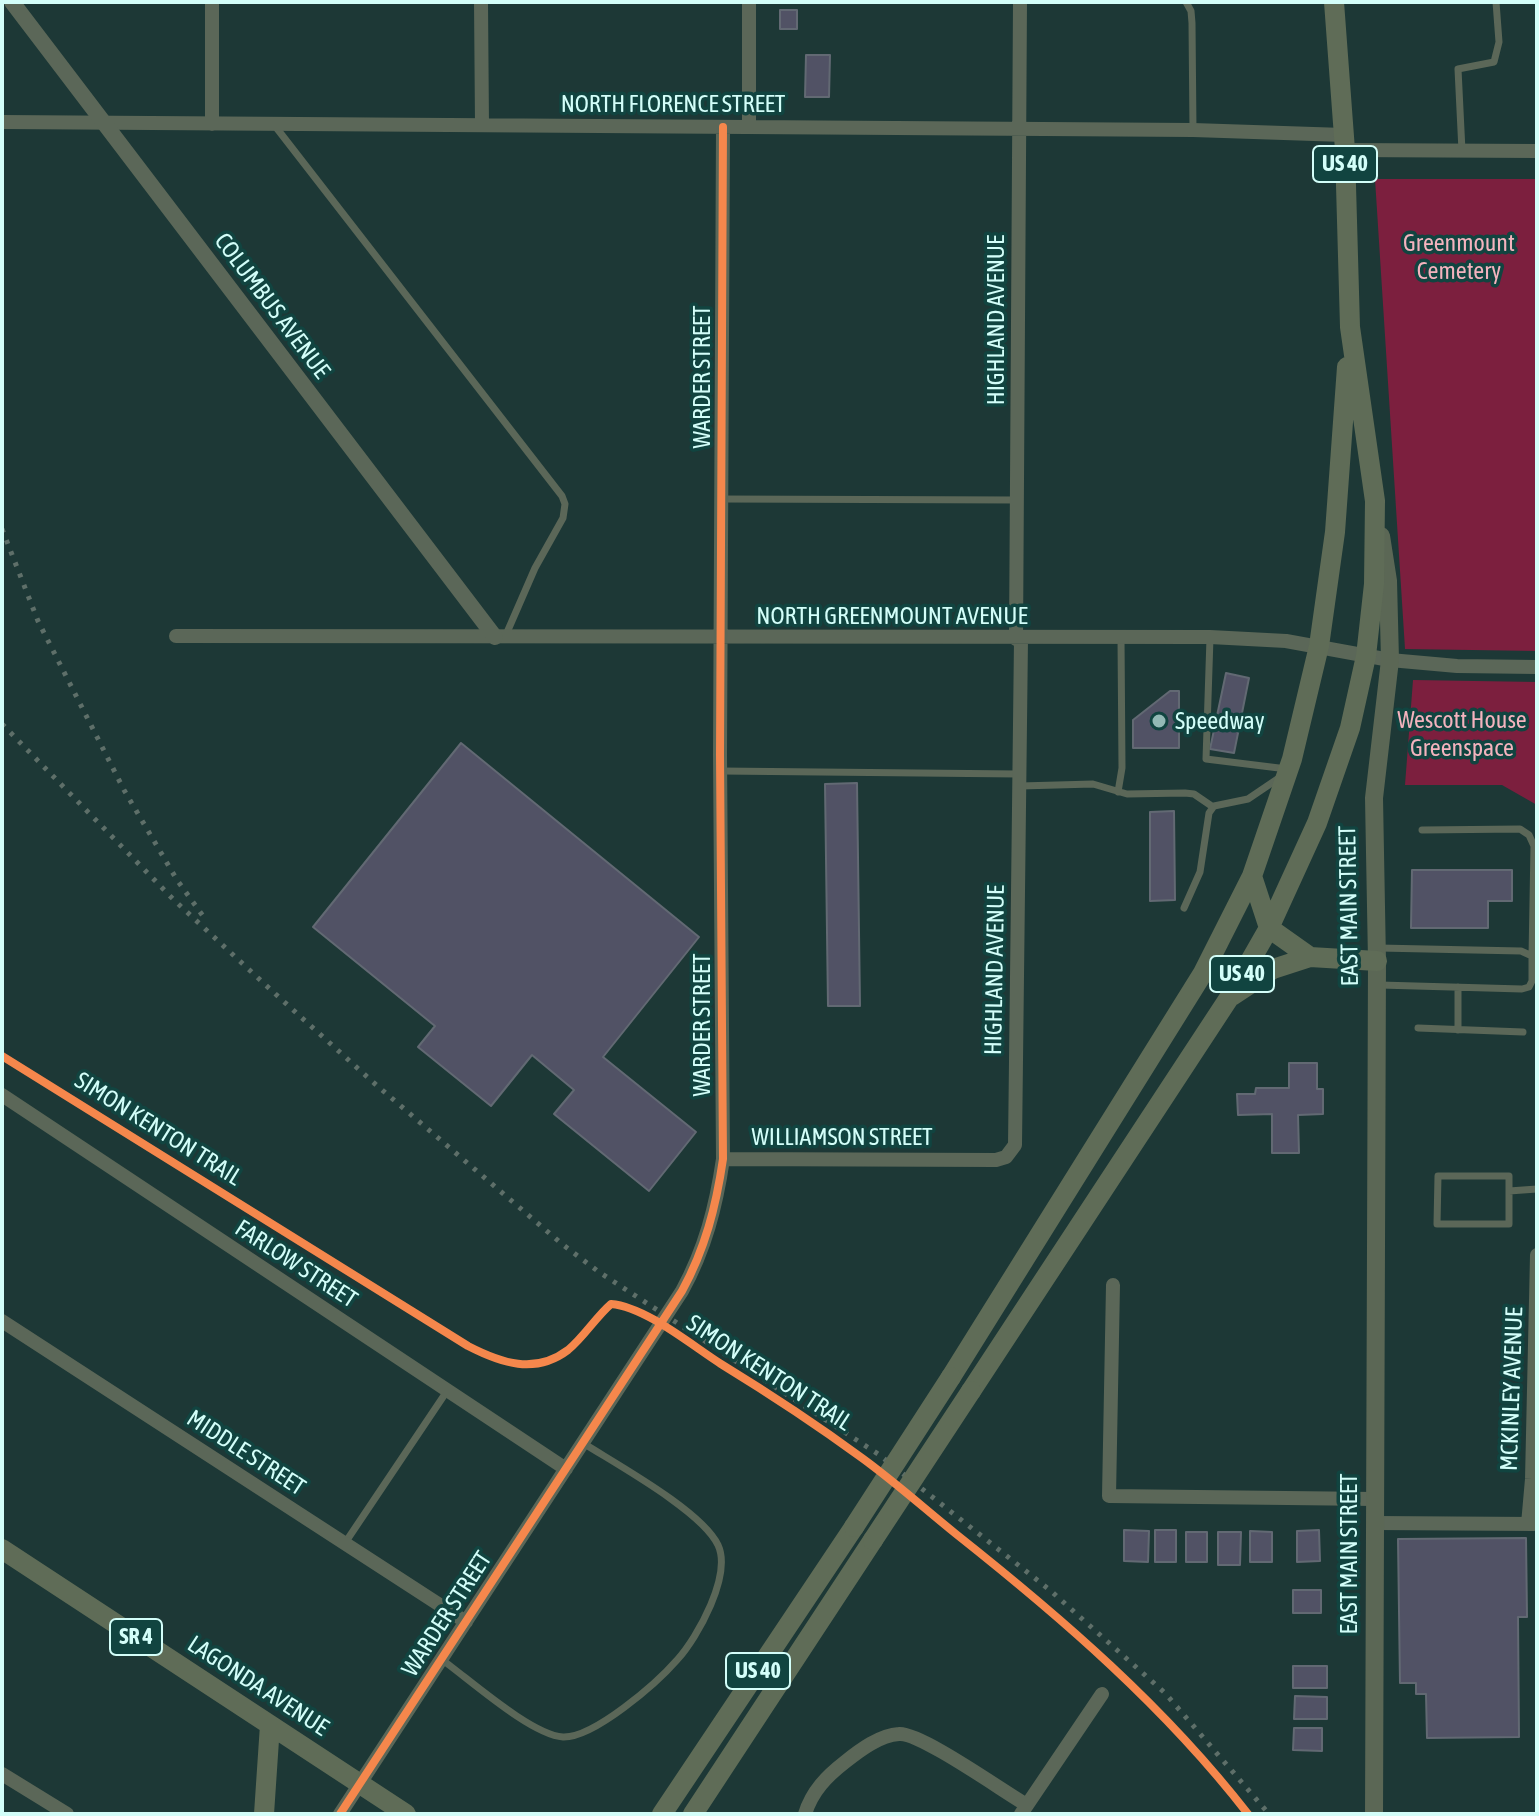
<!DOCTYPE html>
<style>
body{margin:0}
#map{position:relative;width:1539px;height:1816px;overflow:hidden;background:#1d3836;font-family:"Asap Condensed",sans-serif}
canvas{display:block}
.frame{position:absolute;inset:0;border:4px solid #d3fef9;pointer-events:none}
</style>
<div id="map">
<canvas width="1539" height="1816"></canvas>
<div class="frame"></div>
</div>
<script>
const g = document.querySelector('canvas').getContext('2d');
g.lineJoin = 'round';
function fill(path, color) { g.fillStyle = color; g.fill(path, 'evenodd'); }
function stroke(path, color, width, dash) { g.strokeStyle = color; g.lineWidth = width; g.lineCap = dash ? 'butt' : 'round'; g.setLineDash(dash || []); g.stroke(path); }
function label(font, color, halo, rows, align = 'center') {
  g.font = font + ' "Asap Condensed",sans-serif'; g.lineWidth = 7; g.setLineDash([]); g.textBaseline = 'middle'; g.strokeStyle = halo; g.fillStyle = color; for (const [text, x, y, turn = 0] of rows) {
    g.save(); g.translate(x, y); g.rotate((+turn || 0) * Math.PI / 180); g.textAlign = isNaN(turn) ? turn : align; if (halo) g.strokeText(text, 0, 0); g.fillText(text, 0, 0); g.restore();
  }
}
fill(new Path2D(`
 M1375,179H1537V651L1405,649Z
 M1413,680L1537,682V805L1502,785H1405Z`), '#7c1f3e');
const building = new Path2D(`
 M780,10H797V29H780Z
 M806,55H830L829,97H805Z
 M1226,673L1249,678L1234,753L1210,749Z
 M1170,691H1179V748H1133V720Z
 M461,743L699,937L603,1057L696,1132L649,1191L554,1114L574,1090L532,1055L491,1106L418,1047L435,1026L313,927Z
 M857,783L860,1006H828L825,784Z
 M1174,811L1175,900L1150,901V812Z
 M1412,870H1512V901H1488V928H1411Z
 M1289,1063H1317V1089H1323V1114L1298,1115L1299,1153H1272V1114L1238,1115L1237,1094H1255L1256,1088H1289Z
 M1124,1530L1149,1531L1148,1562L1124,1561Z
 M1155,1530H1176V1562H1155Z
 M1319,1530L1320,1561L1297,1562V1531Z
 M1250,1531L1272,1532V1562H1250Z
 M1186,1532H1207V1562H1186Z
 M1218,1532H1241L1240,1565H1218Z
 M1526,1538L1527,1617H1518L1519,1737L1427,1738L1426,1694H1416V1683H1400L1398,1539Z
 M1293,1590H1321V1613H1293Z
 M1293,1666H1327V1688H1293Z
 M1295,1696L1327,1697V1719H1294Z
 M1294,1728H1322V1751L1293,1750Z`);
fill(building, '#515265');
stroke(building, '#626973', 2);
stroke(new Path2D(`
 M1186,2L1191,11L1192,23L1193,130
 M275,126L562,496L565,504L563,518L535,568L505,637
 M1462,151L1458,69L1494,62L1499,42L1496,2
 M721,499L1017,500
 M1210,638L1206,759L1287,769
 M721,771L1018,774
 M1020,786L1093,784L1127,794L1185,793L1194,794L1213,807
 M1118,792L1122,768L1121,638
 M1422,830L1520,829L1529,835L1534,846L1532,956
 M1184,908L1200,872L1209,813L1214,806L1248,799L1279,778
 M1379,948L1521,951L1532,956V981L1529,987L1522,989L1380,985
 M1458,987V1030
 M1418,1028L1523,1032
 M1438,1176H1509V1224H1437Z
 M1509,1191L1537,1189
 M345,1543L447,1391
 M441,1659C469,1679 531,1735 563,1737C594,1738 657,1683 677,1660C698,1637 732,1575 718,1545C702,1511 616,1464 583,1443`), '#5b6758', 7);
stroke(new Path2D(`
 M481,2L482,125
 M2,122L1193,130L1344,135
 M212,124V2
 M749,127V2
 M1345,150L1537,151
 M176,636L1210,637L1286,641L1390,660L1457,666L1537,667
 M1016,639L1020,2
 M2,1095L566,1469
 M723,1159L996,1160L1006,1157L1015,1145L1021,639
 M1113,1285L1109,1496L1375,1499
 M2,1321L466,1622
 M1375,1523L1534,1524
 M1528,1524L1532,1479L1537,1255
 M2,1774L67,1814
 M340,1814L682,1291C705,1249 716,1207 723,1159L720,754L723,127
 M805,1814C812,1791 827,1776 845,1762C860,1750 880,1735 899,1734C920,1732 1004,1792 1027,1805
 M1021,1814L1102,1694`), '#5b6758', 14);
stroke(new Path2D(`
 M12,2L495,637`), '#5b6758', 16);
stroke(new Path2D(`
 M1374,1814L1377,961L1374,798L1390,660L1388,581L1381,536`), '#5b6755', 18);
stroke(new Path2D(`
 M1252,876L1269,928L1310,957L1377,961
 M1232,996L1273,969L1310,957
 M951,1377L1203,973L1252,876L1292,759L1319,646L1335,532L1347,367
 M971,1391L1229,998L1269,928L1317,823L1350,728L1366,656L1374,584L1375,501L1350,327L1345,150L1334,2
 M2,1549L406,1814
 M264,1814L270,1725
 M662,1814L854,1527
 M693,1814L873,1540`), '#5f6c57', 20);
stroke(new Path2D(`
 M2,529L38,621L124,790L177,880L203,916
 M2,724L174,900L271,990L374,1083L562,1244L599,1272L878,1454L1051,1591L1165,1693L1269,1814`), '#5e6f69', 5, [4, 8]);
stroke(new Path2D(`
 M854,1527L951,1377
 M873,1540L971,1391`), '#5f6c57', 20);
stroke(new Path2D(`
 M2,1056L468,1346C501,1363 535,1375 568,1350C584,1337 595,1318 611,1304C646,1307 691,1345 721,1364C770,1394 817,1425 862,1458C895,1482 925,1509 956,1534C1062,1618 1165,1707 1248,1814
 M340,1814L682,1291C705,1249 716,1207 723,1159L720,754L723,127`), '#f5874c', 8);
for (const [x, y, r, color] of [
 [1159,721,8,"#93b9b5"]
]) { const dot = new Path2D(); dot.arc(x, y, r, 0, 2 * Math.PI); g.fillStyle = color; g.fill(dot); stroke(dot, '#114440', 3); }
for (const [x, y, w] of [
 [1345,164,64],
 [1242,974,64],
 [136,1637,52],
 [758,1671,64]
]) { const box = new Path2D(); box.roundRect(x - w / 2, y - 18, w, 36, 6); g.fillStyle = '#114440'; g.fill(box); stroke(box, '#d3fef9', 2); }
label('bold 22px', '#d3fef9', null, [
 ["US 40",1345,164],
 ["US 40",1242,974],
 ["SR 4",136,1637],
 ["US 40",758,1671]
]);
label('24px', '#d3fef9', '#114440', [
 ["NORTH FLORENCE STREET",673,104],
 ["COLUMBUS AVENUE",272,306,53],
 ["HIGHLAND AVENUE",996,320,-90],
 ["WARDER STREET",702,377,-90],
 ["NORTH GREENMOUNT AVENUE",892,616],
 ["EAST MAIN STREET",1349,906,-91],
 ["HIGHLAND AVENUE",995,970,-89],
 ["WARDER STREET",702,1025,-90],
 ["SIMON KENTON TRAIL",158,1129,32],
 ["WILLIAMSON STREET",842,1137],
 ["FARLOW STREET",296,1264,33],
 ["SIMON KENTON TRAIL",769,1373,33],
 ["MCKINLEY AVENUE",1512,1389,-88],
 ["MIDDLE STREET",246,1453,33],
 ["EAST MAIN STREET",1349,1554,-90],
 ["WARDER STREET",447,1614,-57],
 ["LAGONDA AVENUE",258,1686,33]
]);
label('24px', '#f4b3be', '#114440', [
 ["Greenmount",1459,243],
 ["Cemetery",1459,271],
 ["Wescott House",1462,720],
 ["Greenspace",1462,748]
]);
label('24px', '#d3fef9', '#114440', [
 ["Speedway",1175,721]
], 'left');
</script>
